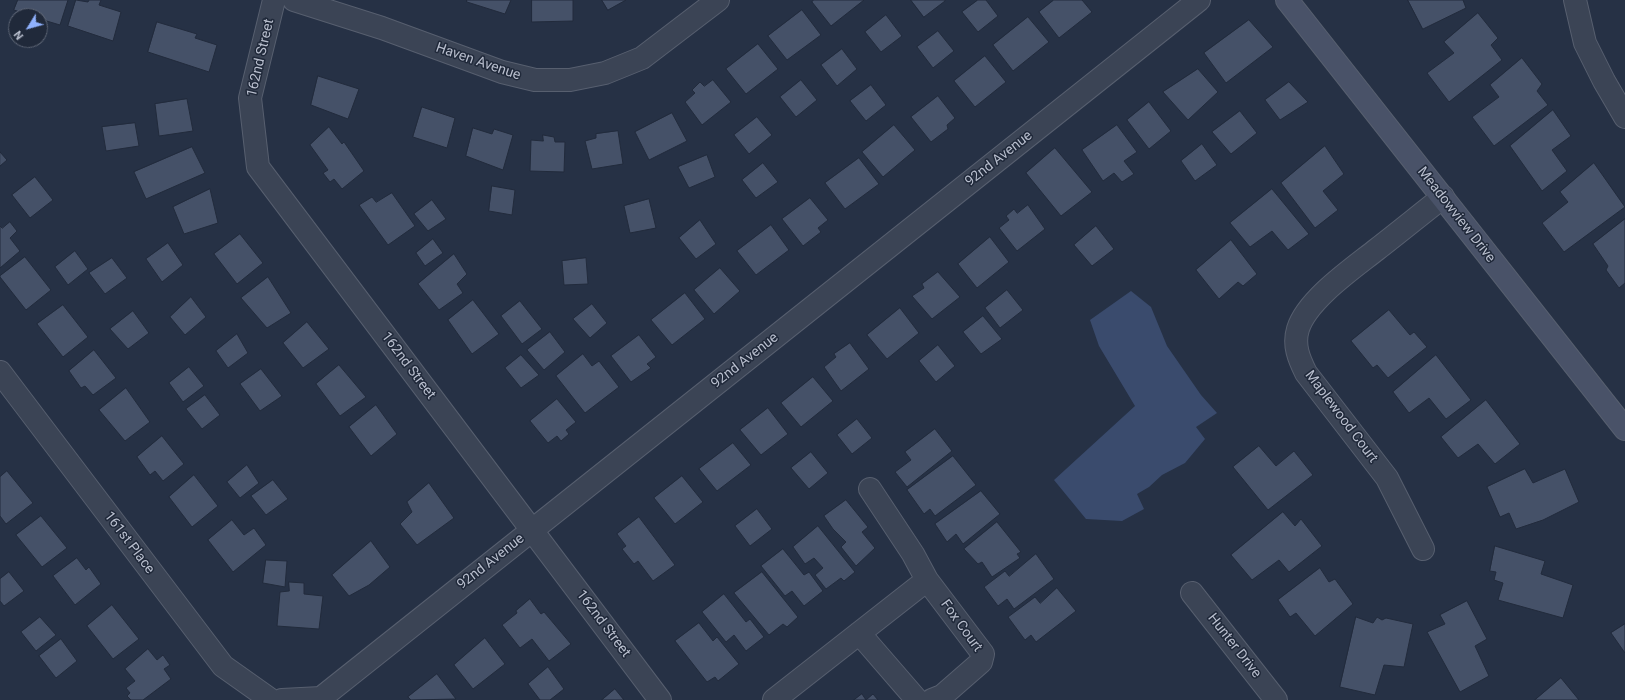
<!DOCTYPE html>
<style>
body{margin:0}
#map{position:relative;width:1625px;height:700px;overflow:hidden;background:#263145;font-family:Roboto,sans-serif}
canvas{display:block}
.north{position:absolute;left:8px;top:8px;width:40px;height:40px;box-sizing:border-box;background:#20293a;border:1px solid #5d6575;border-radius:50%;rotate:233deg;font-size:11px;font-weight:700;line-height:16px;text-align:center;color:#b9bfce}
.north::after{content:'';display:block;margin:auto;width:14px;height:18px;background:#8fb1fd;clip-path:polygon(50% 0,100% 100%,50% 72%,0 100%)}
</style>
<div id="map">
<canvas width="1625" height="700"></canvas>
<div class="north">N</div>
</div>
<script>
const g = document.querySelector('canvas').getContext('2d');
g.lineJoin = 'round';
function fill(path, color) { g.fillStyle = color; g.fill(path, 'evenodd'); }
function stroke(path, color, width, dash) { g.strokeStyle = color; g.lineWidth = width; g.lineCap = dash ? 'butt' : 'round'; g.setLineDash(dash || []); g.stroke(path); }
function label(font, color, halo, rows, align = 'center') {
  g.font = font + ' Roboto,sans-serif'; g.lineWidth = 3; g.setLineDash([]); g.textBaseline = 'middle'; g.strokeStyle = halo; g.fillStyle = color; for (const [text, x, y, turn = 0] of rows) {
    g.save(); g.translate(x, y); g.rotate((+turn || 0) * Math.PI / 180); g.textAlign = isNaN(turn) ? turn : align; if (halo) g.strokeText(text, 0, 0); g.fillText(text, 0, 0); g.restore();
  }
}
fill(new Path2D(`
 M1131,291L1151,307L1167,346L1201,395L1217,413L1196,427L1205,439L1185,463L1162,475L1149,487L1137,494L1144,509L1122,521L1086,519L1054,480L1135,406L1099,346L1090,320Z`), '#3a4b6d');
const building = new Path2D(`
 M18,0H68L60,25L40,19V16H32L14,10Z
 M76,0L88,2L89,0H101L99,5L121,12L113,41L68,26Z
 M467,0H511L505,14L467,2Z
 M532,0H573V21L532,22Z
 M602,0H626L608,10Z
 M814,0H864L831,26L812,2Z
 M911,0H945V1L924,17Z
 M978,0H986L998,16L978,32L962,12Z
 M1054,0H1082L1092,12L1059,38L1039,12Z
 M1408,0H1463L1466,8L1423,29Z
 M802,10L821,35L787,60L768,36Z
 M1478,13L1498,38L1491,45L1502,60L1449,102L1427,73L1454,53L1444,42Z
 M886,15L902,36L881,52L865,32Z
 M1028,17L1049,42L1013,71L993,45Z
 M1249,20L1273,47L1226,83L1204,53Z
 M157,22L197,34L195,38L217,45L209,72L148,52Z
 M938,31L954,51L933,68L917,47Z
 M758,44L778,69L746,94L726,69Z
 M842,49L857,69L837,86L821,65Z
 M985,56L1006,82L975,107L954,81Z
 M1522,58L1542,84L1537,91L1548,105L1494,146L1472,117L1499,97L1490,85Z
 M1198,69L1218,92L1188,120L1163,92Z
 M318,76L359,89L348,119L311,105Z
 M713,80L731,102L702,125L685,102L695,93L692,90L700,82L704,86Z
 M801,80L817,100L796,117L780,97Z
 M1289,82L1308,102L1280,120L1265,100Z
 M871,85L886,105L866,121L850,101Z
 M938,96L955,118L947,125L948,129L931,142L911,117Z
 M187,99L193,131L159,136L155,104Z
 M1149,102L1171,131L1149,149L1127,120Z
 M422,107L455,118L447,148L413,137Z
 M1553,110L1571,136L1552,150L1567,171L1542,191L1510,146Z
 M1240,111L1257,133L1231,154L1212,132Z
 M672,113L687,141L649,160L635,132Z
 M757,117L772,135L749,154L734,135Z
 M135,123L139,146L106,151L102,127Z
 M894,125L915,150L883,177L862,152Z
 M1117,125L1137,152L1124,161L1134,174L1122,182L1114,173L1103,181L1082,150Z
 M329,127L342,144L344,142L364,171L342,189L334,179L330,182L323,173L328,170L310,145Z
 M473,128L492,134L494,129L513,135L503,170L466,156Z
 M618,131L623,164L592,169L585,141L596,138V134Z
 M543,135L554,137L555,142H565L564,172L530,171L531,140L543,141Z
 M1202,144L1217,165L1195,181L1181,161Z
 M1325,146L1344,174L1323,191L1338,210L1315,228L1281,183Z
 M192,147L205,173L146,199L134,172Z
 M1055,148L1092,192L1061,216L1026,173Z
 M0,152L7,160L0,166Z
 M707,155L715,177L689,188L678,167Z
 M859,158L879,184L845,209L825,183Z
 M763,163L778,182L756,198L742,180Z
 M1594,163L1625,207L1564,252L1542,223L1568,202L1560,192Z
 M35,177L53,200L30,218L12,195Z
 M492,186L515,190L512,215L489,211Z
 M210,189L218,223L184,234L173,207Z
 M1272,189L1309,234L1288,250L1272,231L1250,247L1230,223Z
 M392,193L415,226L388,245L359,205L372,197L376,202Z
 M810,198L828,220L818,228L821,232L803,246L782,219Z
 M649,199L656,228L630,233L624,206Z
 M432,200L446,219L428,231L414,214Z
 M1028,205L1045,229L1017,251L999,228L1009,220L1006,216L1014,209L1017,213Z
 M1625,219V283L1619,288L1606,270L1608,266L1593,244Z
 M700,220L716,244L696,259L679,238Z
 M10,222L17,231L10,238L20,251L0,268V226L2,228Z
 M771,225L789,250L756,275L737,251Z
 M1096,226L1114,249L1092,266L1074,245Z
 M240,234L263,263L237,284L214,254Z
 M990,237L1009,262L977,288L958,264Z
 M433,239L443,253L425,266L416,253Z
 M1231,240L1257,274L1243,286L1238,282L1219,299L1196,270Z
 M168,243L183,265L162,282L146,259Z
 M75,251L88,269L68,285L55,267Z
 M454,254L467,274L457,284L463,293L439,310L418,284Z
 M25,257L51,290L26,310L0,277V276Z
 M112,258L127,278L105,294L89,273Z
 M586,258L588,284L564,285L562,261Z
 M720,268L740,291L714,314L694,290Z
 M938,272L960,297L932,319L912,296L924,288L922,284Z
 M268,277L291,313L267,328L241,298Z
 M1007,290L1023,310L1000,328L985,308Z
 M685,293L705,319L672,345L651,320Z
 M191,297L206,317L185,335L170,317Z
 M473,300L499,334L472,354L448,320Z
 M520,301L542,329L522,344L501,316Z
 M592,304L607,323L590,338L573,319Z
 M63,305L88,337L63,357L37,324Z
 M900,308L919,333L887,359L867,335Z
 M1389,310L1410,335L1414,332L1427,347L1388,378L1377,365L1373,368L1351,341Z
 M133,311L149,333L128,349L110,329Z
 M983,316L1002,339L981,354L963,332Z
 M307,322L329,349L303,368L283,343Z
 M550,332L565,352L544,370L527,350Z
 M237,334L248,353L228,368L216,351Z
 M639,335L656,357L647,364L651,368L631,382L611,356Z
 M850,343L869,369L841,391L824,367L836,357L834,354Z
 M938,345L955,366L936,382L919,361Z
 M94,350L116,378L93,395L85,386L81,388L69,371Z
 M583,354L592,366L599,361L619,387L585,413L556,376Z
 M521,355L539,375L521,388L505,368Z
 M1436,355L1471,400L1446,419L1429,398L1409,413L1393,392Z
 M339,365L366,397L340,416L316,384Z
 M189,367L204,386L183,402L169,383Z
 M261,369L282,396L260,411L240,384Z
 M813,377L833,401L801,427L781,403Z
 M126,388L150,422L125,441L99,410Z
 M205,395L220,415L202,429L186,409Z
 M557,399L576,422L566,430L569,434L561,441L557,436L548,443L530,421Z
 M1486,400L1520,444L1495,464L1478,444L1458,458L1441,437Z
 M376,405L397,434L371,456L349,427Z
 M768,408L788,434L761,455L740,430Z
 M857,419L872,438L852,454L837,435Z
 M935,429L952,451L907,487L895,472L911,460L905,452Z
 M162,436L184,464L163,481L155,471L150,475L137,457Z
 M733,443L751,465L717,491L699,469Z
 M1259,446L1276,466L1294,451L1313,475L1268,510L1233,467Z
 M811,452L828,473L809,489L791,468Z
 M953,456L976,485L935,516L930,509L924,514L907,490Z
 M247,465L259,483L240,498L227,482Z
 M1525,469L1533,483L1565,469L1579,502L1543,520L1516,529L1509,513L1500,517L1487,487Z
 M7,471L33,503L6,524L0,516V477Z
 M194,475L218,506L192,527L169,497Z
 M682,476L703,502L675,524L654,498Z
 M273,480L288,499L266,515L251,496Z
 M429,483L454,518L417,545L400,524L412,512L407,502Z
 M981,491L1000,514L963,544L956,534L947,542L935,524Z
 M846,500L868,527L862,532L875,548L856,566L841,547L846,542L833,529L824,516Z
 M757,509L772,529L750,546L735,526Z
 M1283,512L1295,526L1301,519L1322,546L1289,572L1279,560L1252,580L1231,555Z
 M41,516L67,548L42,567L16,535Z
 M639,517L675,565L653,581L638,561L634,564L622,549L626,546L617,534Z
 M232,520L244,535L254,528L266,545L233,572L208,540Z
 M997,522L1021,552L1017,554L1020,558L992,577L982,562L978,564L964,549Z
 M818,526L855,572L844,581L841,578L826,589L815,575L823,568L814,558L805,564L793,547Z
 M371,541L390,567L369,585L349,596L332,575Z
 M1495,546L1545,561L1541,574L1573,585L1563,618L1498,600L1503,583L1494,580L1496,572L1490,571Z
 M783,549L804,575L809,572L823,591L804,606L792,591L785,596L761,566Z
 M1036,554L1054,579L1014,609L1007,599L998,606L984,587L1005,571L1009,576Z
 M77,558L86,570L89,567L101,584L75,605L53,576Z
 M266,560L287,561L285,587L263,583Z
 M1320,568L1329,582L1335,579L1353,604L1315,636L1296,613L1290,617L1278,600Z
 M9,572L24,591L4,606L0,601V579Z
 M762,572L798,617L787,627L783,624L769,635L734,593Z
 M289,582L304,583V594L323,596L319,629L277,626L280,592L289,591Z
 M1057,588L1076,611L1036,642L1031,635L1025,640L1008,617L1035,597L1040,603Z
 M724,594L746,622L750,619L764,637L746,651L734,635L726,642L702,612Z
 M530,599L541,614L544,612L571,644L549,661L532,639L520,648L502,625L517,613L516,611Z
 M1467,601L1487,639L1475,646L1489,676L1460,692L1427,632L1445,624L1440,615Z
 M112,605L139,639L113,659L87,626Z
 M40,617L56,635L36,651L21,632Z
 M1356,617L1373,623L1377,617L1382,620L1386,618L1413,624L1404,667L1384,665L1375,695L1340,687Z
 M699,623L713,641L717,637L739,664L718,681L715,677L707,682L675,641Z
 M1625,624V653L1611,633Z
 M485,638L505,664L473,689L454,665Z
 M61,639L77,661L56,678L39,656Z
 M148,649L157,660L163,655L170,665L164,669L171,679L143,700H131L127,696L130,693L126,688L135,681L125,669Z
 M548,667L564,689L550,700H540L528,684Z
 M437,674L456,699L411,700L408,697Z
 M1561,678L1579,700H1535Z
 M615,689L624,700H602Z
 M862,694L866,700L873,694L878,700H854Z`);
fill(building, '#455168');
stroke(building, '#222b3c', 1);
const street = new Path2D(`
 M274,0L250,98L258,167L660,700
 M294,0L382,28L502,72L535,80H570L605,73L642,58L718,0
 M1575,0L1585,43L1604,81L1625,117
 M0,372L223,666L271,700
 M870,489L913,554L927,580L983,654L981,662L942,696L932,700
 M1423,549L1387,478L1306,373C1299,359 1293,345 1298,329C1307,300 1352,269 1376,250C1398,233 1420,215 1443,197
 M1192,593L1276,700
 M859,633L917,700
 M282,700L321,698L1199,0
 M774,700L927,580`);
const secondary = new Path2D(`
 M1287,0L1625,429`);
stroke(street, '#575f6f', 24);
stroke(secondary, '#575f6f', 24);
stroke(street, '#3b4455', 22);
stroke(secondary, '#495268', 22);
label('14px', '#b9bfce', '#20293a', [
 ["162nd Street",261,58,-77],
 ["Haven Avenue",478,62,19],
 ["92nd Avenue",999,159,-38],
 ["Meadowview Drive",1456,215,52],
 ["92nd Avenue",745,361,-38],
 ["162nd Street",408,366,53],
 ["Maplewood Court",1341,417,53],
 ["161st Place",129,543,53],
 ["92nd Avenue",491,562,-38],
 ["162nd Street",603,624,53],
 ["Fox Court",961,626,54],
 ["Hunter Drive",1234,646,52]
]);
</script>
